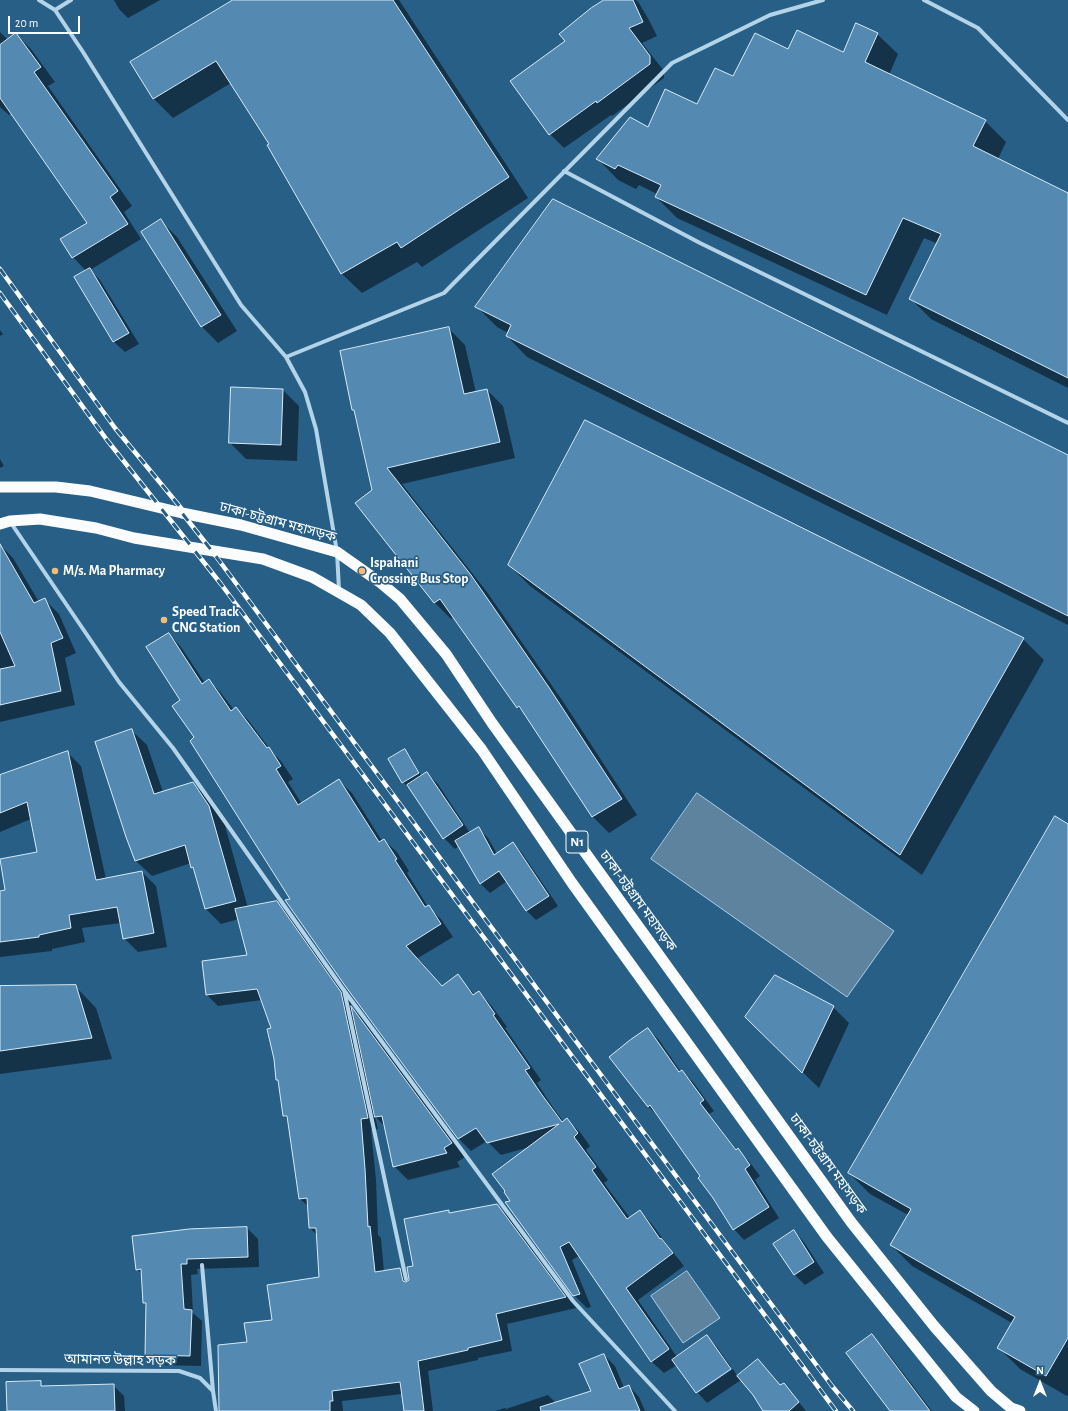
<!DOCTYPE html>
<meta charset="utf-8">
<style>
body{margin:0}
#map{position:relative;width:1068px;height:1411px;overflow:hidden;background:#275f87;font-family:"Alegreya Sans",sans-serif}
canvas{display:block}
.north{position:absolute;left:1020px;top:1363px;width:40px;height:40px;-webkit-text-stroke:3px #275f87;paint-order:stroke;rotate:0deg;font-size:11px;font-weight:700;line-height:16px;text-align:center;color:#fff}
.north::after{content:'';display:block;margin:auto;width:14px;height:18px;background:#fff;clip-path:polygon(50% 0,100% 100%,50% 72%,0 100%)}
.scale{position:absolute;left:8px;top:16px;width:72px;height:18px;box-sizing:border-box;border:2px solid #fff;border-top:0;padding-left:5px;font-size:12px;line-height:14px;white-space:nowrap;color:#fff;-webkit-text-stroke:3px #275f87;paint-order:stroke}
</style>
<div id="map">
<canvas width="1068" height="1411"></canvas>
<div class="north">N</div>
<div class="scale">20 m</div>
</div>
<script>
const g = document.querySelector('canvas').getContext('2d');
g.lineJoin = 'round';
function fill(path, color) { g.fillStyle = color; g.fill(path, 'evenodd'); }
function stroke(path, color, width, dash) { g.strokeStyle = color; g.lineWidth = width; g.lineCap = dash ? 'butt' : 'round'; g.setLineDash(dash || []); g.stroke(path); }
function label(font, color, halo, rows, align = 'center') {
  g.font = font + ' "Alegreya Sans","Noto Sans Bengali",sans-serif'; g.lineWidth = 3.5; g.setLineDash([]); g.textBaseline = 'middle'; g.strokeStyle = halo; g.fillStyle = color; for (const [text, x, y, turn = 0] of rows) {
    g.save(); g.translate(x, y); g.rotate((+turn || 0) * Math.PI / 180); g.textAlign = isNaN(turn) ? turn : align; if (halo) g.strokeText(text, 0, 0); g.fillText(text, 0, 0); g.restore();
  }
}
const water = new Path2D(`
 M697,793L894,931L847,997L651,859Z
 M687,1271L720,1318L683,1343L651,1296Z`);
fill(water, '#5d839e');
stroke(water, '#a8cfe9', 1);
fill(new Path2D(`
 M114,0H160L128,18L119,9Z
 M235,0H399L528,198L422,267L417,262L362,293L342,274L269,145L270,144L231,83L173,118L153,98Z
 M606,0H636L639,3L650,22L657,36L642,43L664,71V78L612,116L611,115L564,148L550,134L567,41Z
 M0,32L8,40L16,34L31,49L55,82L48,86L132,206L124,212L141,239L90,270L100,280L139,344L125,352L114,342L75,278L86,271L73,257L89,223L11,113L9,115L0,107Z
 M877,34L898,54L889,75L985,121L1006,142L998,159L1068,194V388L931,319L910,298L938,244L924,238L887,315L677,218L656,197L657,194L639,185L636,189L618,180L598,159L648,128L698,105L734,77L788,51L844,53Z
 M161,221L177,237L237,331L218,343L202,327L142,232Z
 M477,307L1068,456V625L527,357L507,336L508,333L497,327Z
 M449,329L465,345L476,393L487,390L503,406L515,458L402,484L487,592L564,703L637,815L609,833L593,817L528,717L518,707L454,616L451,619L435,603L356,503L373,490L355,411L353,410Z
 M0,330L3,334L0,336Z
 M232,388L283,390L299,406L297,461L246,459L230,443Z
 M0,459L4,466L0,468Z
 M0,545L13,558L39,602L44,599L59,614L76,653L65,658L75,705L0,722Z
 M509,565L1023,639L1044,660L922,875L530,586Z
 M169,634L181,647L205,683L209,680L221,693L234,710L236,708L249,721L272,752L281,761L293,779L288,782L302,804L339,781L352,793L382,841L384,840L397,852L409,871L407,873L428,907L441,919L453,937L418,958L442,986L457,975L475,995L479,992L491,1005L507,1027L505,1028L541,1080L537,1083L554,1109L564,1122L567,1120L580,1132L590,1146L586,1150L608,1180L604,1183L630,1218L640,1211L652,1224L668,1246L684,1266L638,1300L677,1357L707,1337L717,1347L731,1367L697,1391V1393L677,1365L664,1373L651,1361L579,1256L572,1260L591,1307L587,1308L574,1295L512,1202L530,1147L501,1155L487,1141L471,1151L459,1139L347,987L292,900L195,737L181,700Z
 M131,730L147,745L163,792L193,783L208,799L224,822L248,908L277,903L288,913L351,1004L352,1008L365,1021L465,1157L457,1162L460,1167L408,1180L394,1166L385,1127L375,1116L378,1129L371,1130L376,1180L378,1235L381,1238L384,1272L400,1269L410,1279L414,1267L448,1211L451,1214L497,1205L508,1216L576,1308L507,1324L512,1351L478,1358V1360L428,1371L433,1411H405L402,1394L342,1401L343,1411H220L248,1343L320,1278L317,1235L310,1228L309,1207L300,1199L289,1120L284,1116L280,1082L277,1080L273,1029L262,1000L218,1006L207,995L249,956L239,919L221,924L206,909L195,870L191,863L152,876L136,861L127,837Z
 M405,751L410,756L422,777L427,773L438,784L470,833L479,829L488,838L497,854L513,843L522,853L558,906L536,920L527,911L507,881L490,893L480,883L459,846L455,849L444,838L410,787H408L403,782L390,759Z
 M67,752L81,766L106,879L142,872L156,886L167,947L138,952L124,938L121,923L82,928L85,942L52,949V951L0,957V892L6,891L38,853L31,819L0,832V776Z
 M1068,825V1395L1067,1396L1020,1369L999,1348L1012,1323L912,1266L891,1245L908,1215L870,1194L849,1173Z
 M75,986L96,1008L112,1059L0,1074V987Z
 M833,1007L849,1023L819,1088L746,1017Z
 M648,1029L659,1040L681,1072L682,1071L693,1082L714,1111L709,1114L737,1150L748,1160L760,1176L755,1180L779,1218L744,1240L734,1229L701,1177L659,1117L648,1106Z
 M247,1228L258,1239L259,1267L197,1269L198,1274L191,1275L193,1313L202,1321L201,1366L157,1365L146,1354L147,1306L144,1303L142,1274L137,1269Z
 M794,1231L804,1242L824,1273L805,1285L795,1275Z
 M871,1335L884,1348L932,1411H892Z
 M604,1355L615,1366L624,1388L629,1386L639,1397L645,1411H495L505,1408L506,1409L548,1395L556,1403L592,1391Z
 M733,1369L738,1377L781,1386L784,1384L806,1411H764L754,1395L741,1380L707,1403L698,1393Z
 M113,1385L124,1396L125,1411H8L74,1387Z`), '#0007');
const building = new Path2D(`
 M233,0H393L509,177L401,248L397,242L341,274L267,145L269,144L216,61L153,99L130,62Z
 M604,0H633L643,22L629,28L650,56V64L597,103L596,101L549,135L510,81L565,41L559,34L591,8Z
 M856,23L878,33L865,62L986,120L973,146L1068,193V378L909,299L941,234L903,218L866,295L655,197L661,185L618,165L615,169L596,159L630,117L648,127L665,89L697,104L715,68L733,76L755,33L788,49L797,30L843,52Z
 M16,33L41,67L34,72L118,191L110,197L128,224L72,258L60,239L87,223L0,98V45Z
 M553,199L1068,455V616L506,336L511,325L475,307Z
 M161,219L221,315L201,327L141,232Z
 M90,268L129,333L113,342L74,277Z
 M449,327L464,394L487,389L500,442L387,468L471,575L548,686L622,799L592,817L519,706L517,708L440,599L434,603L355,503L372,490L354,410H352L340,351Z
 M231,387L283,389L281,445L229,443Z
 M585,420L1024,638L900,855L508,565Z
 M0,544L34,603L45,598L63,638L51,643L61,691L0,705V669L15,666L0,632Z
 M169,633L202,684L209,679L231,711L236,707L267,748L269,747L281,766L276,769L298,805L339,779L379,842L384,839L397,859L395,860L425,907L429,905L441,924L406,946L442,986L458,974L473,995L479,991L495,1014L493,1015L530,1068L525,1070L542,1095L562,1122L567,1118L578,1133L574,1137L596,1167L592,1170L627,1219L640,1210L660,1239L661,1238L673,1253L626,1288L669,1349L651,1362L569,1242L560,1247L580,1294L573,1296L505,1202L510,1201L504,1192L505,1191L492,1174L559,1124L487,1143L476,1128L458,1139L346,987L285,900L290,899L190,741L194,737L172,706L180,700L146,647Z
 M132,729L154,794L193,782L209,806L236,901L205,909L193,867L191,868L185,845L135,861L126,837L95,742Z
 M405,749L419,773L402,783L388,759Z
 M68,751L96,880L142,871L154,933L123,939L117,907L69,915L71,928L39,935V937L0,942V891L5,890L0,859L37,852L27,802L0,813V775Z
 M427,772L463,825L443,839L407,785Z
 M1055,816L1068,824V1338L1046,1376L997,1348L1015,1317L890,1245L911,1209L848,1173Z
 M479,827L494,855L513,842L549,896L526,911L499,871L480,884L455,841Z
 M277,901L341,992L368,1118L361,1119L365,1169L368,1227L370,1226L375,1272L400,1268L403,1281L406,1282L409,1280L407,1267L413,1266L404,1219L449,1210V1213L497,1204L566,1297L496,1314L502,1340L468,1348V1350L418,1361L424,1411H404L400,1382L332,1391L333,1401H330V1411H219L218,1345L247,1342L244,1323L272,1320L267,1285L319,1277L316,1228H309L307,1198L299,1199L287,1116H283L278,1080H276L274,1059L267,1029L271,1028L257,989L206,995L202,961L247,955L235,909Z
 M775,975L834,1006L802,1073L745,1017Z
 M76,985L92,1038L0,1051V986Z
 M351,1006L452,1143L444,1148L447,1153L393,1167L382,1116L375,1117Z
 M648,1028L679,1072L682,1070L704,1100L700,1103L736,1150L738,1148L750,1165L745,1169L769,1207L733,1230L713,1198L698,1178L700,1176L650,1105L648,1107L609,1057L630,1040Z
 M247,1227L248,1257L187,1259V1264H181L184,1309L192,1310L190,1356L145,1355L146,1303H143L141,1269L136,1270L132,1236L189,1229Z
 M794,1230L814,1262L794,1275L773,1244Z
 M872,1334L930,1411H890L846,1353Z
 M707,1335L731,1369L696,1393L672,1360Z
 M604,1354L619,1389L629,1385L640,1411H541L540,1407L591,1391L579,1364Z
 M758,1359L780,1385L784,1383L799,1402L789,1411H763L753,1395L737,1376Z
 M41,1381V1386L114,1384L115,1411H7L6,1382Z`);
fill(building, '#548ab1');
stroke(building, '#d7eaf7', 1);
stroke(new Path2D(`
 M39,0L55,10L83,52L241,305L286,357L305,392L316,429L337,552L339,590
 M924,0L978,28L1068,120
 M55,10L71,0
 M564,171L700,243L1068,423
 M286,357L444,293L672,63L770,15L823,0
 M11,523L119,682L173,748L343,989L573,1301L675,1411
 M344,990L406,1279
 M202,1265L213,1391
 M0,1370L179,1371L200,1378L213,1391L216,1411`), '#b3d3e8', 4);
stroke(new Path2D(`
 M0,487H56L90,491L182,513L241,525L337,552L381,583L400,599L446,654L492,723L851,1222L934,1326L991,1391L1011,1408L1020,1411
 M0,524L10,521L40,519L96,528L134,538L263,559L312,577L361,605L390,633L482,750L572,883L827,1237L956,1397L974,1411`), '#fafcfe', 11);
const rail = new Path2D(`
 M0,269L115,428L181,508L182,513L212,551L832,1386L853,1411
 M0,293L107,440L221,584L836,1411`);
stroke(rail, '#fff', 4.5);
stroke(rail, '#275f87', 3, [9]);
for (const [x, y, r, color] of [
 [55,571,4,"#f1bd79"],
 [362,571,4,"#f1bd79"],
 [164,620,4,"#f1bd79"]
]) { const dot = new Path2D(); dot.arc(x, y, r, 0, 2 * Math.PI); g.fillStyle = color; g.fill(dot); stroke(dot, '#275f87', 1.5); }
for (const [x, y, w] of [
 [577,842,22]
]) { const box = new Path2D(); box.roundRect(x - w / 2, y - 11, w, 22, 3); g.fillStyle = '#275f87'; g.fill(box); stroke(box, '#fff', 1); }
label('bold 13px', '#fff', null, [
 ["N1",577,842]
]);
label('14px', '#fff', '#275f87', [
 ["ঢাকা-চট্টগ্রাম মহাসড়ক",278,522,15],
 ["ঢাকা-চট্টগ্রাম মহাসড়ক",638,901,54],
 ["ঢাকা-চট্টগ্রাম মহাসড়ক",828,1164,54],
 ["আমানত উল্লাহ সড়ক",120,1360,1]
]);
label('bold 14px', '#fff', '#275f87', [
 ["Ispahani",370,563],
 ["Crossing Bus Stop",370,579],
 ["M/s. Ma Pharmacy",63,571],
 ["Speed Track",172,612],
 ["CNG Station",172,628]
], 'left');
</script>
